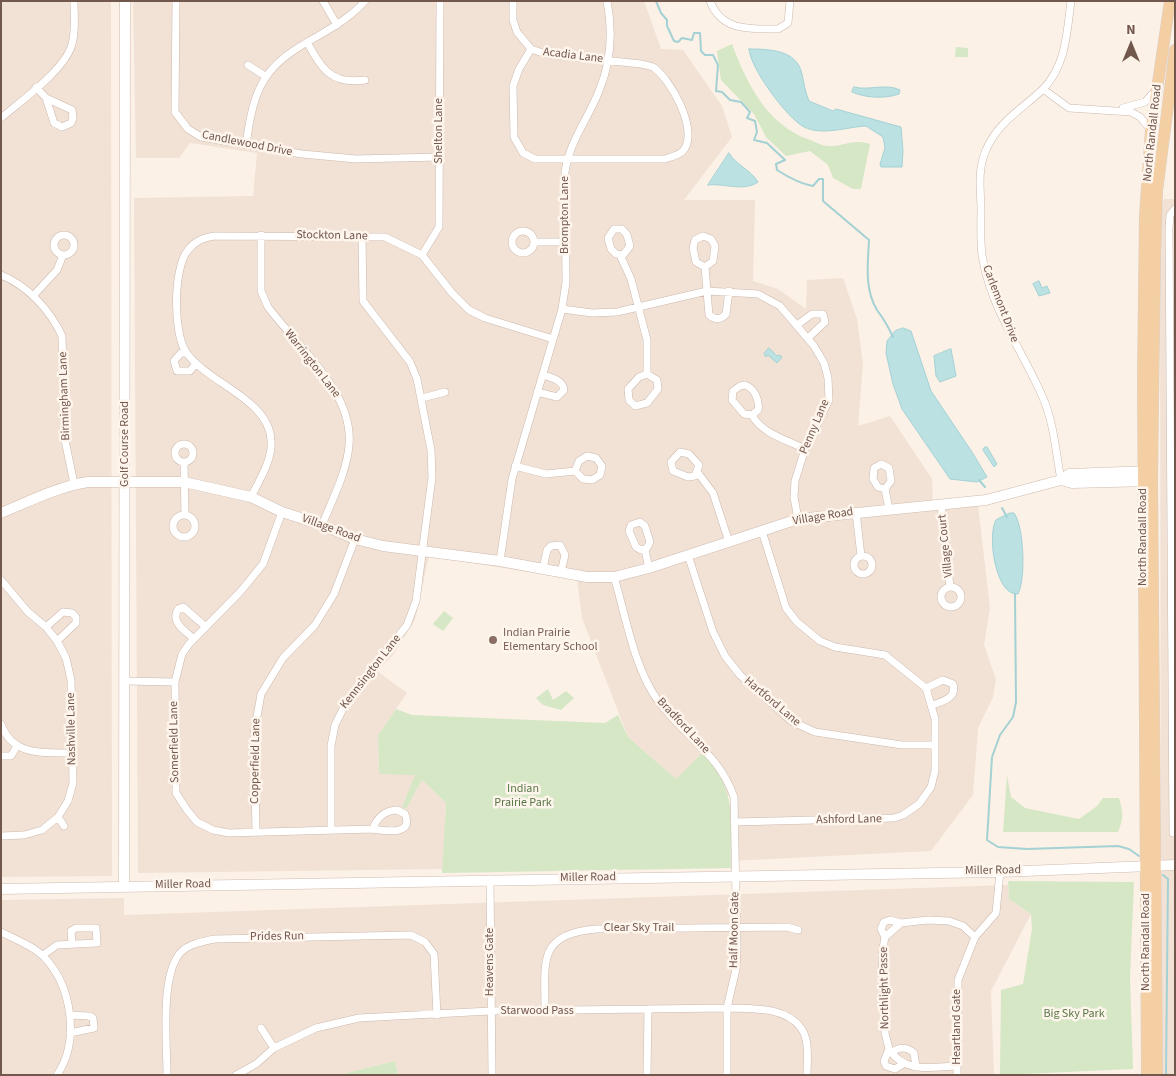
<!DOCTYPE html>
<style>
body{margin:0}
#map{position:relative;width:1176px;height:1076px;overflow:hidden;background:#fbf1e6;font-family:"Source Sans 3",sans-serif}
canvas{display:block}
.frame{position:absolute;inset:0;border:2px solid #72574d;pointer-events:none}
.north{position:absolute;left:1106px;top:20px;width:50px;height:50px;-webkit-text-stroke:4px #fef5ed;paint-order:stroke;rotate:0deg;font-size:14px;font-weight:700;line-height:20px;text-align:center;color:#72574d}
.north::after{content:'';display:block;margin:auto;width:18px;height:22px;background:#72574d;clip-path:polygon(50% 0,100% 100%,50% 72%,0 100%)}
</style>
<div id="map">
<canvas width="1176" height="1076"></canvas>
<div class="frame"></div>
<div class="north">N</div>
</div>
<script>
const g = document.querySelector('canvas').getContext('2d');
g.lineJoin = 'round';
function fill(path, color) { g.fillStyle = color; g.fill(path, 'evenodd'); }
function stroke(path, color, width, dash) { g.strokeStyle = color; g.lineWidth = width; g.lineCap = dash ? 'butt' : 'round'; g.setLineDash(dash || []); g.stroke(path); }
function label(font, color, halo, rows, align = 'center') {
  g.font = font + ' "Source Sans 3",sans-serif'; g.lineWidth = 5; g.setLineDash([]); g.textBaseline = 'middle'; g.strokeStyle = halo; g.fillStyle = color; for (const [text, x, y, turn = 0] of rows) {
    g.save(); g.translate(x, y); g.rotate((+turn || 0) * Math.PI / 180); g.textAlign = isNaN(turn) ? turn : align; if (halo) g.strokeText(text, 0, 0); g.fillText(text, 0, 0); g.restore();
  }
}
fill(new Path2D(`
 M1,1H111L112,876L1,877Z
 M133,1H644L661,49L683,50L722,106L732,137L684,200H755L753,281L778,289L806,309L807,280L843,278L857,319L863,364L858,426L890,416L932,479L933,510L978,505L990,608L984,645L996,679L993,697L978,728L973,795L931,851L730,861V796L676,779L628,737L582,618L577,580L429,556L415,620L393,655L377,671L407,693L378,735L379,773L416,774L402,807L406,809L422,780L446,803L443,869L138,873L134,198L253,196L257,153L190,143L179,158H136Z
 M1164,199H1175V1075H1161L1160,264L1161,213Z
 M1008,885L1009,899L1031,914L991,991L994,1075H398L395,1061L338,1075H1V900L124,898V915Z`), '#f2e2d5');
fill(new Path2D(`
 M732,44C747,84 767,125 810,140C815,142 823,146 828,146C844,147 852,138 870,144L861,189H853L833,178L828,165L810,151L786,156L766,137L754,114L721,80L717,51Z
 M956,47L968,48V57H955Z
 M444,611L453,618L443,631L433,624Z
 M548,689L553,700L566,691L574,698L561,710L543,705L536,698Z
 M396,709L412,715L605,723L618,715L628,737L676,779L702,753C739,791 730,819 731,868L442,873L446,803L422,780L406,809L402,807L415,775L379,774L378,735Z
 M1007,775L1011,797L1025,808L1079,819L1097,806L1103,798H1119C1123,812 1124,818 1118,832H1003Z
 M1008,881L1134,882L1130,977L1133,1069L1000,1075L1001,990L1023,984L1032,929L1031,914L1009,899Z
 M395,1061L398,1075H338Z`), '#d6e7c6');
const water = new Path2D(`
 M749,49C770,49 797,50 802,74C804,83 805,92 809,101L833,111L836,109L901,127L903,151L902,167H881L880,164L885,148L883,137L866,126C847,127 822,136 804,127C787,118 750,68 749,49Z
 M854,87C868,91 886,83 900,90L899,94C885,99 865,98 852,92Z
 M729,153C737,166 750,169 758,182C744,192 724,183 708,185Z
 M1039,281L1042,288L1047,286L1050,293L1039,296L1033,284Z
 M903,328L911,331L931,391L972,452L987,477L977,482L950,479L902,409L893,384L886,353L887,341L895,331Z
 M769,348L777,356L779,355L782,357L777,363L768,355L766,357L764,354Z
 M951,349L956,376L940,382L936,376L934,356Z
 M985,447H987L997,464L994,467L983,450Z
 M1010,513H1014C1024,526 1026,579 1018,594C995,596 987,534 996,520Z`);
fill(water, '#bce1e3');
stroke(water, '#a3d1d4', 1);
stroke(new Path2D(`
 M656,1L661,13L667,20V26L674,41L678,42L682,38L692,40L694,33H700L701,51L705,55H713L718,65L716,91L722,92L730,100L741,102L750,112L747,118L755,121L757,132L754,140L767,143L785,160L776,164L777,170C788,177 800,184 813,186L819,179H823V201L869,240C868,262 864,289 877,310C883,318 888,326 893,337
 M979,480L985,487
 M1002,508L1007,517
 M1015,594L1016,702L1013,717L1000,735L992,757L987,840L998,847L1027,849L1118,846L1129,849L1139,856
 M1163,875L1168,879L1166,1075`), '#a3d1d4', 2);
const street = new Path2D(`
 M176,1L175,112L188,129L201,137L302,154L356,159L439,157
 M323,1L337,25
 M513,1V20L517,32L531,49L546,54L641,64C645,65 650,66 653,67C670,78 700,131 683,151C679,155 671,157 665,159H535L523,153L514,137L513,86L519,69L531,49
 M710,1C722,32 751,29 778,29L788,23L790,1
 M307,42C322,69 331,85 365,80
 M248,65L265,76
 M36,87L46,98L72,110L73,118L71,123L62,127L54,123L46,98
 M1043,89L1069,108L1131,112L1140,117L1151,130
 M1123,108L1145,102L1156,90
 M1,118C21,101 66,69 72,44C76,30 74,15 74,1
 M246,145C254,85 264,65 318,36C335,26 352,16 365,1
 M614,229H622L627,235L630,246L623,255L616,254L611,249L608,238Z
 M512 242a11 11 0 1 1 22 0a11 11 0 1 1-22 0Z
 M54 245a10 10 0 1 1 20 0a10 10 0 1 1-20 0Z
 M261,235V291L268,307C297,346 354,392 349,445C347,472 332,500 322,525
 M703,236L711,239L715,246L713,261L705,267L696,262L693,248L695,240Z
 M535,242H565
 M422,255L439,227L440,1
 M620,255L631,279L647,340V374
 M705,267L709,315C715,320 721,320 726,314L729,291
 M1,275C28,286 50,310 62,336L65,440L74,484
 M33,296L57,270L63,255
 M562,309L592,313L617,312L707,291L758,294L780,306L814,346L824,363L828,378L829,400L805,449L795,481L794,497L798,519
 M797,325L812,314H823L825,322L808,338
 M186,353H181L174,361L177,371H190L196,363
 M647,374L657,380L658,389L647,403L635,406L629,400L628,389L639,377Z
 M745,385C754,388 760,400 758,410L752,415L744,414L732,400L733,391L740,386Z
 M537,392L557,397L564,390C563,380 552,378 543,375
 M422,398L445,392
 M752,415C761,433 787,440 805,449
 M175 453a9 9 0 1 1 18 0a9 9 0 1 1-18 0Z
 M680,452L689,454L699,465L695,476L688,477L673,471L671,462Z
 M587,456L596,458L602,466L600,475L592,480L583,479L575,471L579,461Z
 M184,462L185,515
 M881,464L889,468L891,481L885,489L878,487L873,479L874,468Z
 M515,466L546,474L575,471
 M698,473L713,493L729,542
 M1061,480C1056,454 1054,423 1043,398C1023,351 990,308 982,255C980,239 981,223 981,206C980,187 978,168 986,150C997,123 1022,109 1042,90C1066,67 1067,32 1071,1
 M885,489L889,509
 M251,497C259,481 273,459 271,440C269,399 207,383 186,352C173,333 173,268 188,250C195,241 203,238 214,236L385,237L422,255L452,293L469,310L485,318L553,339
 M941,504L950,587
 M282,512L263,564L241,591L189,644L182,654L175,682L176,793L187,810L197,822L213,830L229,833L373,829C386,831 414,836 405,814L397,810C386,810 376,818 373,829
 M856,512L861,556
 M173 526a11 11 0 1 1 22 0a11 11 0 1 1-22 0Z
 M640,522L645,526L650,542L647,548L641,550L636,547L629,531L631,525Z
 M645,550L649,568
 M688,555L713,632L725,656L740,675L791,721L815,732L902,745H934
 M854 565a9 9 0 1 1 18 0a9 9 0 1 1-18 0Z
 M500,561L512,479L562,309L566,282L565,172C569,142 588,119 599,91C611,62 613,32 607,1
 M543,568L547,550L551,546L560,545L565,555L561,572
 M614,577C626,616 634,669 659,702C685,738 718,752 734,797L737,948L736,969L727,1008V1075
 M1,580L28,612L46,627L57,641L66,658L71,680L73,783L68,801L58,817L42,830L24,835L1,836
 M941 597a10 10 0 1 1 20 0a10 10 0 1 1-20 0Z
 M46,627L63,612L72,613L76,617V623L57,641
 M194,639C185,631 170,622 178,609L183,607L206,627
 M125,681L175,682
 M926,688L943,680L953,684C957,698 943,701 933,705
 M1,724C12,756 43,753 72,753
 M1,756H11L17,746
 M58,817L64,826
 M734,822L894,818L903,815L919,804L931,787L935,771V719L926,688L885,655L835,647L820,641L797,622L786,608L762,531
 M331,830V746L335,725L346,703L407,625L416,601L432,477L431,450L417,379L410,362L363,301L362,235
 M256,831L254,734L261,694L283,658L315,625L334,594L355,539
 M1173,833L1169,229L1170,215L1175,209
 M490,879L492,1075
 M1,932C14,939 34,946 44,957C72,986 80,1041 57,1075
 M885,937L881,929L884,922L890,920L901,923
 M43,955L57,945L97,943L96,928H76L71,931L72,943
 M545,1011C545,962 537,934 596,929L787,927L798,930
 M70,1015L89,1016L93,1018L94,1028L70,1033
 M261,1028L274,1048
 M889,1049C905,1074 931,1067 957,1066
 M891,1053C899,1047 906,1046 914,1053L916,1067
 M903,1064L895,1069L886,1066L884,1061L889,1049L885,1033L882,954L885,937L901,923L928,920L949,921L963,926L975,937
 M167,1075C167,1043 160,977 180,953C188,944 204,941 215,939L411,935L425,942L434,954L437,1015
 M236,1075L256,1064L274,1048L316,1028L359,1018L490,1011L727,1008C751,1009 785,1006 801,1028C810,1040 807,1061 807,1075
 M647,1075L648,1009
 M957,1075L958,980L975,937L996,913L1000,872`);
const secondary = new Path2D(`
 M1061,480L1072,483L1150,481
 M1,513C30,501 57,487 88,482H184L251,497L282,512L322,525L355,539L383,546L500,561L587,577H614L649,568L798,519L986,500L1061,480L1069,474L1152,471
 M124,886L125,1
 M1,889L1000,872L1175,865`);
const primary = new Path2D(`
 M1147,1075L1143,378L1145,216L1151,130L1170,1
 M1157,1075L1152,481L1155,254L1157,191L1175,50`);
stroke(street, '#ccb8ad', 8);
stroke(secondary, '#d0baae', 11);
stroke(primary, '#d8d0cd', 12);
stroke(street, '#fff', 7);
stroke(secondary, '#fff', 10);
stroke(primary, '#f5cfa4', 11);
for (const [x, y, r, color] of [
 [493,640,5,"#8d6e63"]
]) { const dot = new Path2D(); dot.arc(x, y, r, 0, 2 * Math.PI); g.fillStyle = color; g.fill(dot); stroke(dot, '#fef5ed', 2); }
label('12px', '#72574d', '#fef5ed', [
 ["Acadia Lane",573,56,7],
 ["Shelton Lane",439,131,-90],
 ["North Randall Road",1153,133,-84],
 ["Candlewood Drive",247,144,11],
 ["Brompton Lane",565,215,-90],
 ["Stockton Lane",332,236,1],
 ["Carlemont Drive",1000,304,69],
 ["Warrington Lane",312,364,52],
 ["Birmingham Lane",65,396,-92],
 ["Penny Lane",815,427,-67],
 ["Golf Course Road",125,444,-90],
 ["Village Road",823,517,-9],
 ["Village Road",331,529,20],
 ["North Randall Road",1143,537,-90],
 ["Village Court",946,546,-96],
 ["Kennsington Lane",371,672,-52],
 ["Hartford Lane",772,702,40],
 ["Bradford Lane",683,726,47],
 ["Nashville Lane",72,729,-91],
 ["Somerfield Lane",175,742,-91],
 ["Copperfield Lane",256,761,-89],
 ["Ashford Lane",849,820,-1],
 ["Miller Road",993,871,-1],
 ["Miller Road",588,878,-1],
 ["Miller Road",183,885,-1],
 ["Clear Sky Trail",639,928],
 ["Half Moon Gate",735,930,-89],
 ["Prides Run",277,937,-1],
 ["North Randall Road",1146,942,-90],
 ["Heavens Gate",490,962,-90],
 ["Northlight Passe",885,988,-91],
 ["Starwood Pass",537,1011],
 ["Heartland Gate",957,1027,-90]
]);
label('12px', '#785e54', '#fef5ed', [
 ["Indian Prairie",503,633],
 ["Elementary School",503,647]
], 'left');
label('12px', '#597845', '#fef5ed', [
 ["Indian",523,789],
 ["Prairie Park",523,803],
 ["Big Sky Park",1074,1014]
]);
</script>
